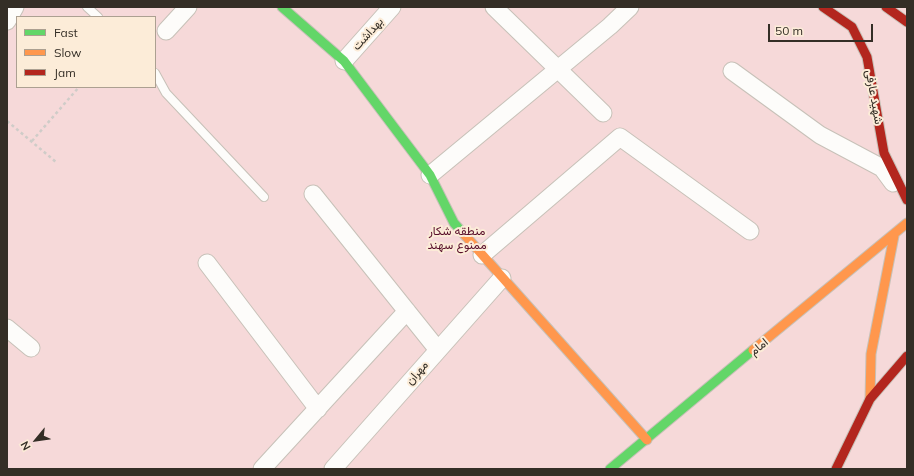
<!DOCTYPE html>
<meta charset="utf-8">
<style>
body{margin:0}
#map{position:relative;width:914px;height:476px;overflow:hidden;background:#f4ebe0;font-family:Mulish,sans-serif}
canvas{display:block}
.frame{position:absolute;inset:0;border:8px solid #342e26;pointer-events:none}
.legend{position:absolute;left:16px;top:16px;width:140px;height:72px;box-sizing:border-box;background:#fcecd8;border:1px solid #aca091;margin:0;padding:5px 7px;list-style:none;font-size:12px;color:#342e26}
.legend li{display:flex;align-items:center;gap:8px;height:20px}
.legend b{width:20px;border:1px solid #aca091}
.north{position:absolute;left:16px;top:420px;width:40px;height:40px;-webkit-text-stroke:3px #fcecd8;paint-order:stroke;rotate:241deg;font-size:11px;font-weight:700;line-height:16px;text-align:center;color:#342e26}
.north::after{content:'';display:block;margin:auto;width:14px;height:18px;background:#342e26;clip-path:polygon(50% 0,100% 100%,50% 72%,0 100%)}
.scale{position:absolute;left:768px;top:24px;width:105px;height:18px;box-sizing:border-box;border:2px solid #342e26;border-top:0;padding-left:5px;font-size:12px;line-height:14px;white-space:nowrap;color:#342e26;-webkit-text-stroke:3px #fcecd8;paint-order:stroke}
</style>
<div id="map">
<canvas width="914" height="476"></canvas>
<div class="frame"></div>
<ul class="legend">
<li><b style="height:5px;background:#63d668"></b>Fast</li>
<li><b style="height:5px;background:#ff974d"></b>Slow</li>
<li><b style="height:5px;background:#b3261e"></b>Jam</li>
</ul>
<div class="north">N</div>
<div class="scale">50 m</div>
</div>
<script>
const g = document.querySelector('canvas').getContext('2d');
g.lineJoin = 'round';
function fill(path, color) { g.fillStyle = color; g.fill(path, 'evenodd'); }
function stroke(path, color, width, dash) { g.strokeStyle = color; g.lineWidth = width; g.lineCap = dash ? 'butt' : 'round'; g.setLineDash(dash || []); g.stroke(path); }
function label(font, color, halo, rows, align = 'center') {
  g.font = font + ' Mulish,Vazirmatn,sans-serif'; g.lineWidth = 4; g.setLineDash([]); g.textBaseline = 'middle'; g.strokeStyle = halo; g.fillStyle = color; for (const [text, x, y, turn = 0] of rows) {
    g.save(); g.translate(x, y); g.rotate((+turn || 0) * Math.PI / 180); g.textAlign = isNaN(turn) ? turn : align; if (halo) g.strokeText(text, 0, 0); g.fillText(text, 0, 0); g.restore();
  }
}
fill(new Path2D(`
 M7,7H907V469H7ZM17,17H155V87H17Z`), '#f6d9d9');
const lane = new Path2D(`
 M87,7L98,17
 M155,73L166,93L264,197`);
const street = new Path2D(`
 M494,7L603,113
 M7,21L15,7
 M166,31L188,7
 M344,61L392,7
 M732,71L820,135L882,168L893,183
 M430,175L610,26L630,7
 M313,194L438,350
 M482,255L620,137L750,231
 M207,263L318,409
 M7,328L31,348
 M262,469L407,311
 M333,469L502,278`);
const fast = new Path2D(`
 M282,7L344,61L430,175L454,223L462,232
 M610,469L753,350`);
const slow = new Path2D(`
 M462,232L647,440
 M753,350L907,223
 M870,399L871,354L894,236`);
const jam = new Path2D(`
 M823,7L852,27L867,57L884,153L907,200
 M886,7L907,22
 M836,469L870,399L907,356`);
stroke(lane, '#c7c1b8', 10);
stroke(street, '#c7c1b8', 19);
stroke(fast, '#c7c1b8', 11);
stroke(slow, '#c7c1b8', 11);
stroke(jam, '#c7c1b8', 11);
stroke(new Path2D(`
 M7,121L56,162
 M32,141L79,87`), '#cfccc8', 2.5, [3, 3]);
stroke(lane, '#fdfcfa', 8);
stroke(street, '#fdfcfa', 17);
stroke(fast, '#63d668', 9);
stroke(slow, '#ff974d', 9);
stroke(jam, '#b3261e', 9);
label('12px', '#342e26', '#fcecd8', [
 ["بهداشت",368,34,-48],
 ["شهید عارفی",874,97,80],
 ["امام",759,347,-40],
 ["مهران",417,373,-49]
]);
label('12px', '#580d29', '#fcecd8', [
 ["منطقه شکار",457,231],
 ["ممنوع سهند",457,245]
]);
</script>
